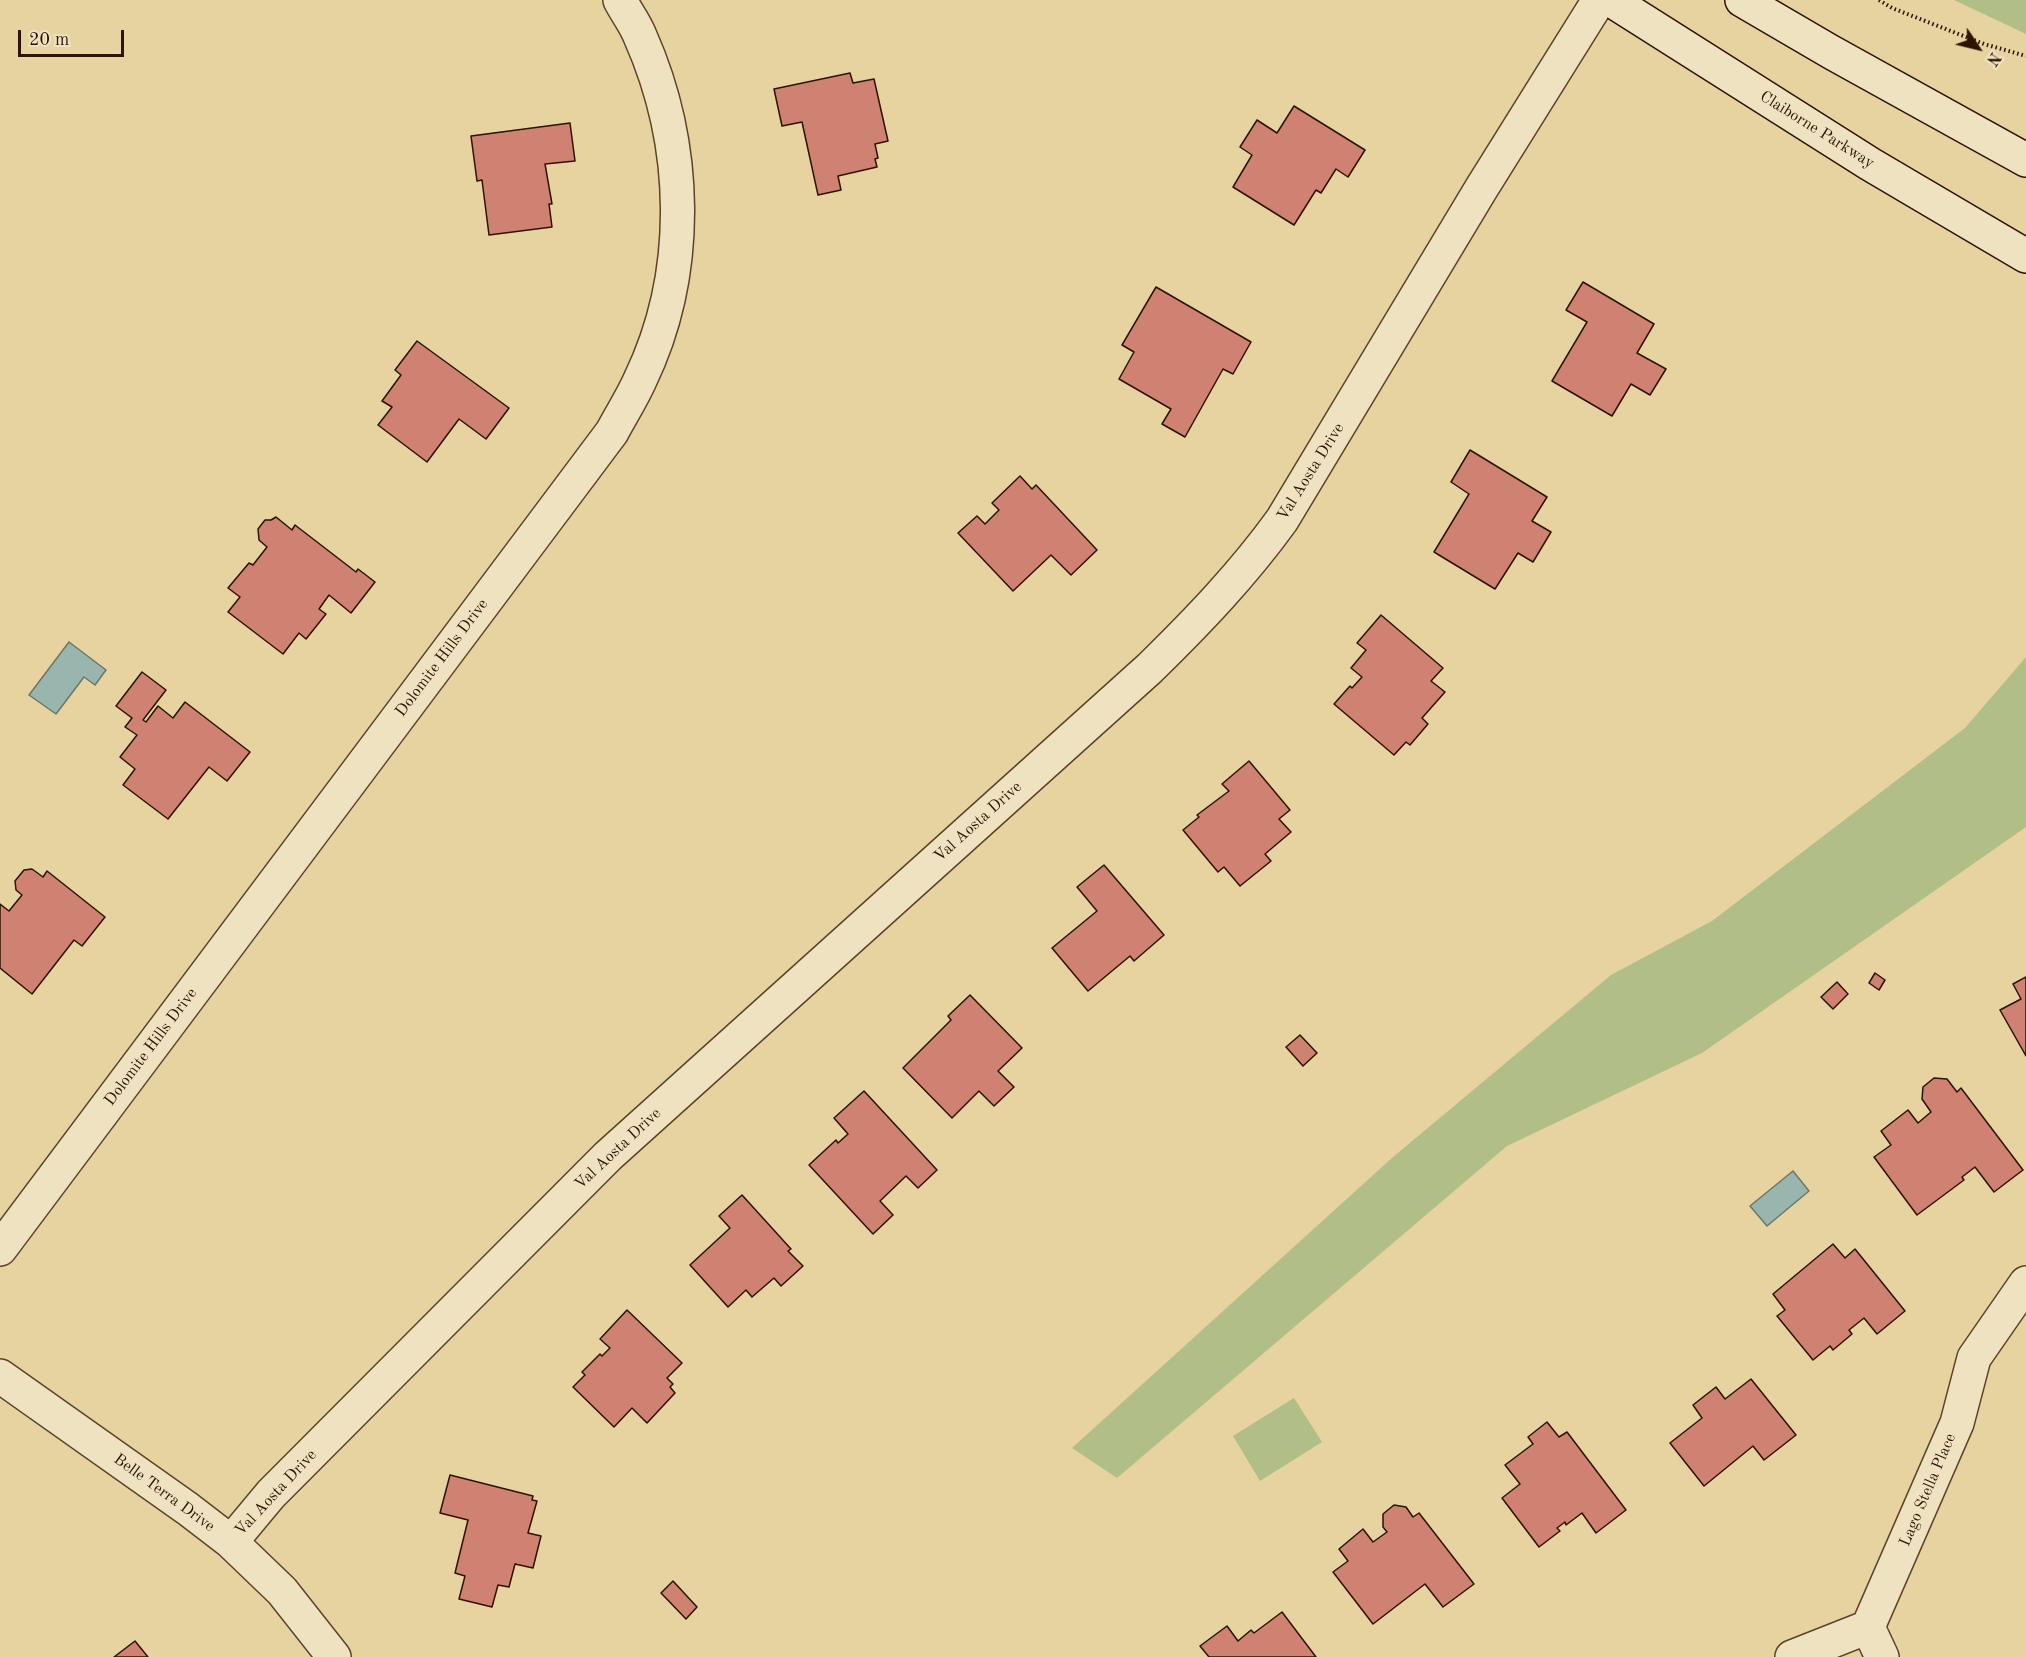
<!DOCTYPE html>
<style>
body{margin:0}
#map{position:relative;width:2026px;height:1657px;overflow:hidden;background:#e7d3a0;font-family:"Old Standard TT",serif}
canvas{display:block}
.north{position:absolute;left:1948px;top:18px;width:60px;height:60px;-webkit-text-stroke:4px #efe2c1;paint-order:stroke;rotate:125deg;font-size:16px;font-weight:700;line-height:24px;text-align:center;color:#2c1302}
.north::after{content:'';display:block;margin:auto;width:21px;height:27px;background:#2c1302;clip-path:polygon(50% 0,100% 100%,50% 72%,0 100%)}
.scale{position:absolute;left:18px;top:30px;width:106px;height:27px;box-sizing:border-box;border:3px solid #2c1302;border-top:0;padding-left:8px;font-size:18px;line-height:21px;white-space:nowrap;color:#2c1302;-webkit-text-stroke:4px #efe2c1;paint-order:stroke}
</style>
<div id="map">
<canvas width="2026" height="1657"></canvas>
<div class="north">N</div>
<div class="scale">20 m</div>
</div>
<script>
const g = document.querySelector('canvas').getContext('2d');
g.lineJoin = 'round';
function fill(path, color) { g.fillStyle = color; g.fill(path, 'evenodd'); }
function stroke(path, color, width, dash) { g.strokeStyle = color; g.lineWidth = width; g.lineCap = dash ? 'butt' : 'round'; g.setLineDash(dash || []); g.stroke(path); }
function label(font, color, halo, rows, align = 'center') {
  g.font = font + ' "Old Standard TT",serif'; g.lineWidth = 4.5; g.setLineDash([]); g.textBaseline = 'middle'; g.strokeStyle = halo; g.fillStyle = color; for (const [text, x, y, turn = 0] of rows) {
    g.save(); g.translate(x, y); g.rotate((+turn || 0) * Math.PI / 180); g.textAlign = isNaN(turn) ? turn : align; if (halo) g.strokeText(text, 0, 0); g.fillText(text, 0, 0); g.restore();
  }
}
fill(new Path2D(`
 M1954,0H2026V34Z
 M2026,657V827L1702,1053L1507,1146L1117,1478L1072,1448L1393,1157L1611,975L1712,921L1965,728Z
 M1294,1398L1322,1442L1260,1481L1233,1436Z`), '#b1be87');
const water = new Path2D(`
 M69,642L106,670L95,685L84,677L56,714L29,695Z
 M1793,1171L1809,1191L1767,1226L1750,1206Z`);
fill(water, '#98b6ad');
stroke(water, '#6d7569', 1.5);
const building = new Path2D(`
 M850,73L853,83L874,79L888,141L875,144L878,158L875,159L877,167L838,176L841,190L818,195L802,122L782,126L774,89Z
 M1294,106L1365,150L1348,177L1336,169L1321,193L1316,190L1294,225L1233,187L1252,155L1240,147L1257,120L1277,133Z
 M570,123L575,161L545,164L552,204H549L552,227L489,235L482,180L477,181L471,136Z
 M1583,282L1654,324L1637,353L1666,369L1650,395L1631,384L1612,416L1552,381L1587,322L1566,310Z
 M1156,287L1251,342L1233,374L1223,369L1185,437L1162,424L1171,409L1119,379L1134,352L1122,345Z
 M417,341L509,408L486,439L459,419L427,462L378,425L392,407L382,401L401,375L395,370Z
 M1470,450L1547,497L1532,521L1551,532L1533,562L1518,553L1495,589L1434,552L1469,494L1451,482Z
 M1020,476L1032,489L1036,485L1097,550L1071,575L1051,555L1013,591L958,533L977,516L985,524L999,510L992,503Z
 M276,517L292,530L295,525L356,572L358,569L375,582L351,613L329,595L319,609L326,614L306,639L299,633L283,654L228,612L240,597L228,588L249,563L253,565L267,547L259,540L258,529L265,520H271Z
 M1381,615L1443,668L1431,681L1445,692L1422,718L1428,724L1410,745L1406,742L1394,755L1334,704L1350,686L1352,688L1362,677L1351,668L1366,650L1357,643Z
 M142,672L166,690L143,720L146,722L158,706L173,718L185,702L250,752L227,781L209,767L168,819L123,785L135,769L120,757L137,735L125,727L132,718L116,706Z
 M1249,761L1290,810L1279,819L1291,832L1265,854L1271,861L1240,886L1224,867L1218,872L1183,830L1199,817L1197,815L1229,791L1222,784Z
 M1104,865L1164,935L1134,961L1130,956L1088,991L1052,948L1097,911L1077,887Z
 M32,869L43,877L47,871L105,917L82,946L74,940L32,994L0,968V904L9,911L22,895L16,890L15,881L24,870Z
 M1875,973L1885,980L1879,990L1869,983Z
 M2026,977V1056L2000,1010L2021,999L2013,984Z
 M1837,982L1848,994L1833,1009L1821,997Z
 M970,995L1022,1048L998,1071L1014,1087L994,1106L979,1091L952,1118L903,1068L951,1020L948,1016Z
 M1300,1035L1317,1053L1303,1066L1286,1047Z
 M1934,1078L1947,1079L1957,1092L1961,1088L2023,1170L1994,1192L1975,1167L1962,1177L1964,1180L1917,1215L1874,1157L1891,1145L1881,1131L1908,1110L1918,1123L1931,1112L1922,1099L1923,1087Z
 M864,1091L937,1170L918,1188L906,1176L880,1201L893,1215L873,1234L809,1165L836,1140L838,1143L848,1134L834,1118Z
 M742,1195L791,1249L788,1251L803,1266L781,1286L774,1278L752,1297L746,1290L728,1307L690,1265L730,1228L719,1216Z
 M1833,1244L1845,1258L1855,1249L1905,1311L1877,1334L1864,1318L1849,1330L1852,1334L1833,1350L1830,1346L1813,1360L1777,1316L1785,1310L1773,1294Z
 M627,1310L682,1363L667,1378L673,1384L670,1387L675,1393L647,1423L632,1408L614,1427L573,1387L585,1375L582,1372L600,1354L602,1356L610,1348L600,1339Z
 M1751,1379L1796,1435L1764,1460L1753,1446L1704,1486L1670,1443L1702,1418L1693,1405L1716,1387L1725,1399Z
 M1547,1422L1559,1437L1567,1432L1626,1510L1596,1533L1582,1513L1566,1525L1565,1522L1557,1528L1560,1531L1539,1547L1502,1498L1520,1484L1505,1465L1533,1444L1528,1437Z
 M450,1475L533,1496L532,1500L537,1501L528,1533L541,1536L533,1568L515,1564L509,1587L498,1585L492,1607L459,1599L465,1576L455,1573L468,1520L440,1513Z
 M1394,1505L1406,1507L1413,1517L1419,1513L1474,1584L1443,1607L1425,1584L1373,1624L1333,1572L1348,1561L1339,1549L1363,1529L1373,1542L1387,1532L1383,1527V1514Z
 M673,1581L697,1607L686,1619L661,1593Z
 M1282,1612L1316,1657H1209L1200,1646L1227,1626L1238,1641L1251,1630L1254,1633Z
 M135,1641L148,1657H114Z`);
fill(building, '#cf8172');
stroke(building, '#2c1302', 1.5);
const street = new Path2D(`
 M0,1249L612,432C621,415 632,398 640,380C692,272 688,144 640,36C635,23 626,12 620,0
 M0,1376L188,1509L231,1542L282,1591L334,1657
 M231,1542L271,1494L608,1156L1150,668C1198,621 1243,574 1282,520L1481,189L1599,0
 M1868,1627L1882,1657
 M1792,1657L1868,1627L1957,1423L1974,1358L2026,1283`);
const secondary = new Path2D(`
 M1611,0L1870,164L2026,256
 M1742,0L1831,52L2026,160`);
stroke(street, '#5b432a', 36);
stroke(secondary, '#2c1302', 36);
stroke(new Path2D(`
 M1879,0L1892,8L1984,44L2026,56`), '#2c1302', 4, [1.5, 3]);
stroke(street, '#efe2c1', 33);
stroke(secondary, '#efe2c1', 33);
label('16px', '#2c1302', '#efe2c1', [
 ["Claiborne Parkway",1817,130,32],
 ["Val Aosta Drive",1311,472,-58],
 ["Dolomite Hills Drive",442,658,-53],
 ["Val Aosta Drive",978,822,-42],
 ["Dolomite Hills Drive",151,1047,-53],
 ["Val Aosta Drive",618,1149,-43],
 ["Lago Stella Place",1928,1490,-67],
 ["Belle Terra Drive",164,1493,36],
 ["Val Aosta Drive",276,1493,-47]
]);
</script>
